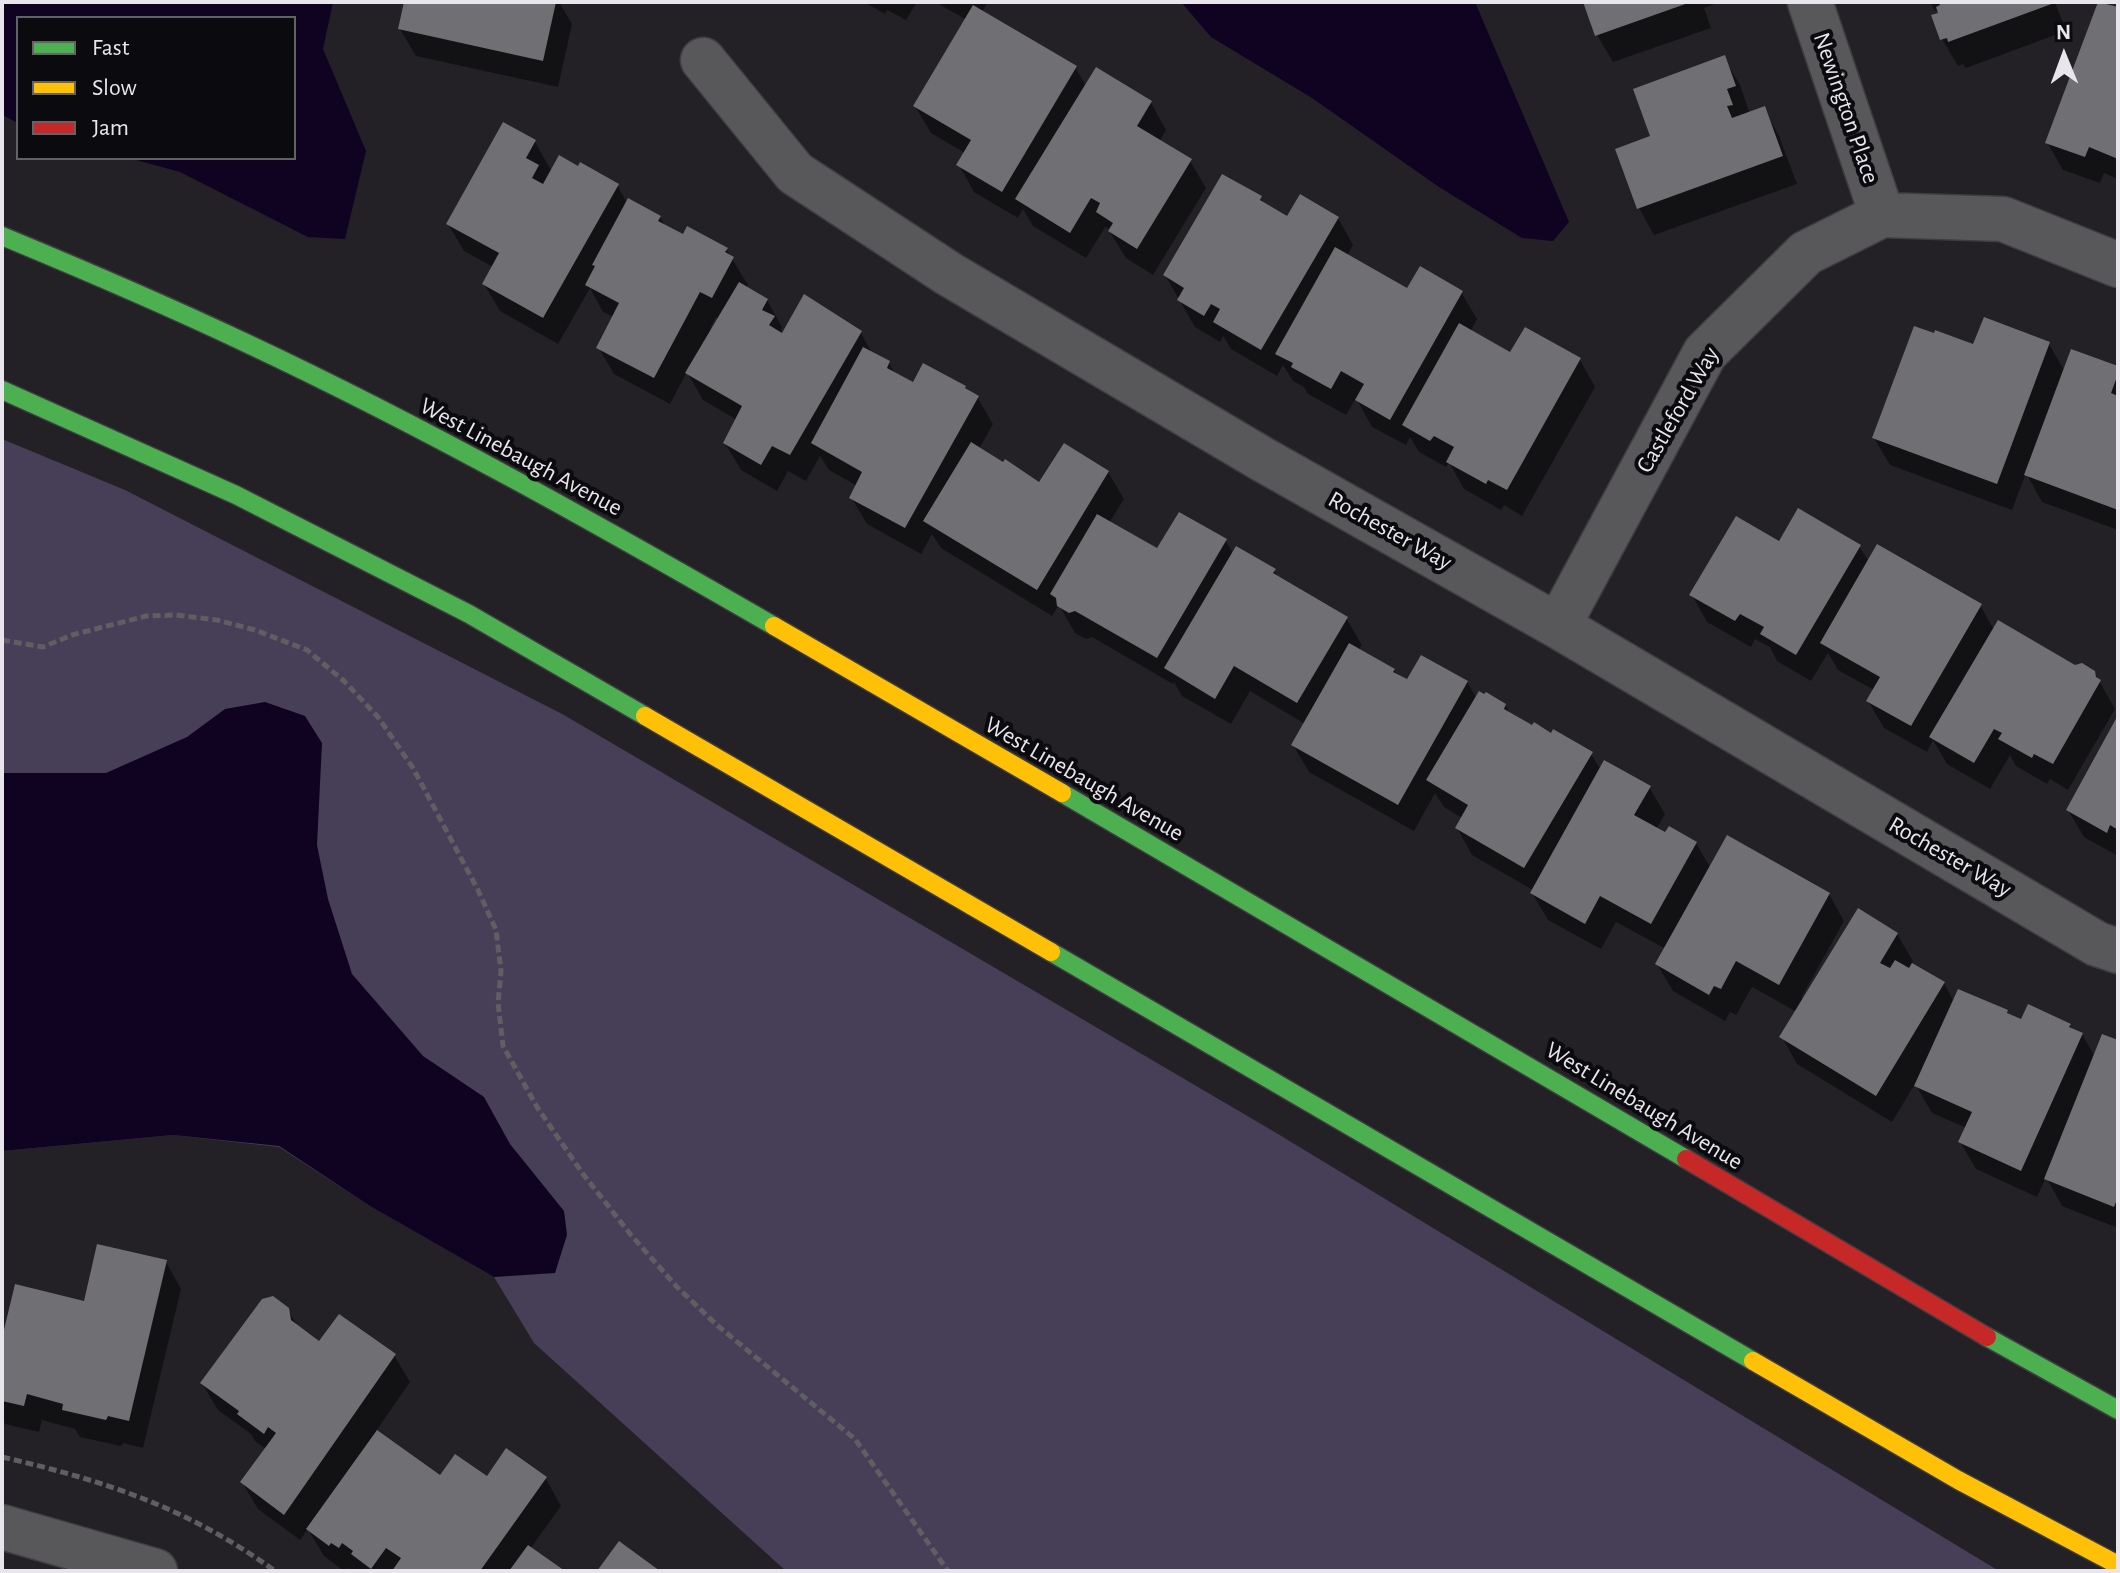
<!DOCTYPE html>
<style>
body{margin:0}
#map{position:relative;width:2120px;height:1573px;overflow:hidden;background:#232126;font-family:"Alegreya Sans",sans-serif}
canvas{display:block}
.frame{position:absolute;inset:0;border:4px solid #e8e6ec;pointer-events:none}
.legend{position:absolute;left:16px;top:16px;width:280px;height:144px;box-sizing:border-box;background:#0b0a0e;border:2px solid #636267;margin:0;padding:10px 14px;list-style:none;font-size:24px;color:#e8e6ec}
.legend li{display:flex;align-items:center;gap:16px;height:40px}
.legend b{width:40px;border:2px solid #636267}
.north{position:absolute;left:2024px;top:16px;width:80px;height:80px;-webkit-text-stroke:6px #0b0a0e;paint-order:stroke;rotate:359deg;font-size:22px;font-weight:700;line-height:32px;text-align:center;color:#e8e6ec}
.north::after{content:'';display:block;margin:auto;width:28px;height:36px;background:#e8e6ec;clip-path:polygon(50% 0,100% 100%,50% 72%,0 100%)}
</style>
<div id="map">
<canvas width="2120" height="1573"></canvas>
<div class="frame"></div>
<ul class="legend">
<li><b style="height:10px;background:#4caf50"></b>Fast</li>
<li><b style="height:10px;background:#ffc107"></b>Slow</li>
<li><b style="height:10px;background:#c62828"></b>Jam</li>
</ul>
<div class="north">N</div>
</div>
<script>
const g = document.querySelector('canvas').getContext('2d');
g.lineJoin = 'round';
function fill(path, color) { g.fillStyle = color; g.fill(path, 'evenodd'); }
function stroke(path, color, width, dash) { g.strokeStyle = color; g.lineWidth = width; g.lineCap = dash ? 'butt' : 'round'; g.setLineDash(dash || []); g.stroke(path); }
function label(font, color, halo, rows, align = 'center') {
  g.font = font + ' "Alegreya Sans",sans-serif'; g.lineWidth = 8; g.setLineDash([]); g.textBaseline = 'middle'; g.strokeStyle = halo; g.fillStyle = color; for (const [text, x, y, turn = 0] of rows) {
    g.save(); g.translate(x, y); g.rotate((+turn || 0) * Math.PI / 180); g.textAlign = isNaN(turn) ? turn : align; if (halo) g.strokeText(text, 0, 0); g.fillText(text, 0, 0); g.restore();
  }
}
fill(new Path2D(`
 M2,439L125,490L564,715L1273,1131L1999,1571H786L534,1343L494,1277L370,1206L279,1147L173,1135L2,1151Z`), '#473e58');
fill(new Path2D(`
 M2,2H333L323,49L366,151L345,239L308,237L180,172L129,158H294V18H18V123L2,115Z
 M1181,2H1475L1569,222L1553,241L1522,238L1439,187L1312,98L1211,37Z
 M265,702L305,716L322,743L317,845L328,899L352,974L423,1056L484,1097L510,1144L564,1211L567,1235L555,1273L494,1277L370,1206L279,1146L173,1135L2,1151V773H106L187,737L225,709Z`), '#0f0321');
fill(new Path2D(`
 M406,2H559L572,24L558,87L416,56L400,29Z
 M864,2H917L906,20L887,10L885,14Z
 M935,2H988L982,12L1075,67L1086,86L1151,103L1166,130L1159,142L1190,161L1206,188L1153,275L1126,258L1106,226L1086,258L1033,226L1023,209L1018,218L974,192L959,165L965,153L931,133L915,106L967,20Z
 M1586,2H1712L1713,5L1704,8L1711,28L1613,62L1597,35Z
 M1930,2H2055L2066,31L1966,68L1963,64L1958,66L1942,39L1940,14L1939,10L1935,11Z
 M2101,2L2118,9V179L2104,173L2100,183L2063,170L2047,142Z
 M1724,58L1740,85L1750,114L1764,109L1779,136L1797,184L1654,235L1639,208L1653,137Z
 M535,142L552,172L617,185L627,203L660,217L665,226L684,237L726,249L748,285L746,288L767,300L782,327L781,331L783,335L861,333L873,355L889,363L895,374L914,384L965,387L977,397L993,424L979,449L1004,465L1006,462L1040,485L1108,472L1124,499L1109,523L1158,551L1225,540L1234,555L1274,571L1279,579L1346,618L1362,645L1358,651L1394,670L1397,676L1408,682H1467L1477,699L1505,705L1511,715L1591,754L1601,770L1649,787L1665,814L1656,830L1696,843L1711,869L1829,894L1844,921L1801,998L1805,1000L1897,934L1913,961L1911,964L1944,983L1954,1002L2007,1011L2010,1016L2022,1021L2070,1025L2073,1031L2082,1034L2095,1057L2118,1042V1228L2062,1206L2046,1177L2037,1197L1976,1169L1960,1142L1967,1128L1932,1113L1915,1084L1892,1122L1797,1064L1782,1037L1797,1012L1752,987L1736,1015L1730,1012L1725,1021L1673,991L1657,964L1666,949L1616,922L1601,949L1548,920L1532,893L1533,890L1472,855L1457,828L1462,818L1444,807L1435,793L1414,831L1309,772L1293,745L1305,724L1250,691L1231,724L1182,696L1174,682L1173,684L1092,637L1086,639L1075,633L1059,605L1052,616L941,548L932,534L921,554L867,524L851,497L857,486L829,470L820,456L806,481L788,471L777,491L741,470L725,443L737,420L703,400L687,372L670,404L614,374L598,347L614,317L603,312L590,288L558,344L500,311L484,284L493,267L464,251L448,224ZM716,317L719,319L713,331L710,329Z
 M1260,197L1265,205L1288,219L1338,218L1353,245L1347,256L1408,290L1461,292L1477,319L1470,332L1511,355L1580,360L1595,387L1522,516L1504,505L1501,510L1464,489L1449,462L1446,467L1419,452L1410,437L1406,445L1372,427L1356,398L1346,415L1308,394L1304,387L1293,381L1283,365L1277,376L1231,349L1223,336L1220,342L1195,327L1165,275Z
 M2049,344L2065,372L2118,368V530L2042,502L2026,473L2012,510L1890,465L1874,438L1974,347Z
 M1780,543L1859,546L1869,562L1980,605L1994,630L2075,667L2094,672L2115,709L2068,790L2050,779L2047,784L2016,766L2010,755L1990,789L1947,764L1933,740L1927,752L1884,728L1868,701L1874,690L1838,670L1828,653L1811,681L1777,661L1770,647L1755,639L1751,647L1707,622L1692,595Z
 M2118,719V856L2084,837L2068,810Z
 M166,1262L181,1289L143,1448L123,1443L121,1446L80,1437L75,1429L42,1420L39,1432L5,1424L2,1418V1346Z
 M288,1310L298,1327L320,1343L394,1355L410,1382L376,1431L440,1477L546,1479L561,1506L530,1549L562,1571H361L358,1569L351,1571L347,1568L344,1571L324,1556L308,1529L300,1540L258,1509L242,1482L266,1449L255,1441L251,1434L218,1410L202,1383Z`), '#0007');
fill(new Path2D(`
 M404,2H556L543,61L398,29Z
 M1583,2H1691L1595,36Z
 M1939,2H2057L1948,42L1947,38L1940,40L1931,15L1938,13L1936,7L1940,5Z
 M2098,2L2118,7V159L2089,147L2085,157L2045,143Z
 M973,5L1077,66L1002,192L956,165L971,140L913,106Z
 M1725,55L1736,86L1727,89L1733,105L1727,106L1732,118L1765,106L1783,156L1637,209L1615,149L1650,136L1633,89Z
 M1096,67L1152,101L1137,126L1192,159L1137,249L1108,231L1113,223L1096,212L1100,203L1091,198L1070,233L1015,199Z
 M503,122L536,140L526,158L539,165L532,178L543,184L559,155L578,166L580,162L619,184L543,318L482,284L499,253L446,224Z
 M1222,174L1262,196L1260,200L1287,216L1300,194L1339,217L1261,350L1213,322L1220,309L1211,304L1204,316L1177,300L1184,288L1163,275Z
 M628,198L661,216L658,221L683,234L687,226L728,248L725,252L734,257L712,298L700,292L654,378L596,348L619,303L585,285L595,266L592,265Z
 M1335,247L1407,288L1420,266L1463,291L1390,420L1355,400L1364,384L1341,371L1331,389L1291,367L1293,363L1275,354Z
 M739,282L768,299L762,310L775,316L769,325L782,333L804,294L862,331L790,455L772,446L761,465L723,443L742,406L685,373Z
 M1984,317L2050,342L1997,484L1872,438L1914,326L1934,333L1935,330L1973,344Z
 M1459,323L1510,352L1525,327L1581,358L1507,490L1488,480L1486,484L1446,462L1454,447L1434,436L1430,441L1402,425Z
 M863,347L890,361L887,368L913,382L923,363L966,386L965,388L979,396L905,528L849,498L862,472L811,443Z
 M2071,349L2118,366V374L2111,393L2118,396V510L2024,475Z
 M971,442L1003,462L1005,459L1039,482L1064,443L1109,471L1037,590L923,521Z
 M1798,508L1861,545L1796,655L1760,634L1764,627L1740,614L1735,621L1689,595L1736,516L1779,541Z
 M1179,512L1227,539L1157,658L1075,611L1069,613L1057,606L1056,598L1050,594L1097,514L1157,548Z
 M1877,544L1982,604L1911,726L1866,701L1880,677L1820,643Z
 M1236,546L1276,569L1273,573L1348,617L1297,703L1234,666L1215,699L1164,668Z
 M1998,620L2075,665L2082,663L2095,671L2096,677L2101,680L2053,764L2034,754L2032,758L1998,739L2002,733L1994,729L1974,763L1929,737Z
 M1349,643L1395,669L1393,672L1407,679L1421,655L1468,681L1398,805L1291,745Z
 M1479,691L1484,694L1486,692L1506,704L1504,709L1532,725L1534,722L1551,733L1553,729L1593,752L1524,868L1455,828L1468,805L1426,780Z
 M2118,715V830L2110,825L2107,833L2066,810Z
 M1604,760L1651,786L1634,815L1665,832L1669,826L1697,842L1651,924L1600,896L1585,924L1530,893Z
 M1727,835L1830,893L1779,985L1736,961L1721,989L1714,986L1709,995L1655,964Z
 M1858,908L1898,933L1880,963L1890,968L1895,960L1909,968L1912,963L1945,982L1876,1096L1779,1037Z
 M1958,989L2008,1010L2007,1013L2021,1019L2028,1004L2071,1024L2069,1027L2083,1033L2021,1171L1958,1142L1972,1112L1914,1086Z
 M2102,1034L2118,1040V1197L2114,1207L2044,1179Z
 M97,1244L167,1260L129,1421L108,1416L106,1420L62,1410L63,1404L27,1394L24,1406L2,1401V1338L15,1284L84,1301Z
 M273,1296L289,1308L291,1320L319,1341L339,1314L396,1354L284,1515L240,1482L276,1433L268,1427L264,1434L237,1414L239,1411L200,1383L262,1299Z
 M377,1430L440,1475L455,1454L487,1476L506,1448L547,1477L480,1571H392L401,1558L386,1548L371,1569L351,1554L353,1551L342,1543L339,1548L331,1543L329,1546L306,1529Z
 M619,1541L660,1571H597Z
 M528,1545L565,1571H509Z`), '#706f73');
const street = new Path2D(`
 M1810,2L1882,215
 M703,60L795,173L949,274L1262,459L1558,626L2097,944L2118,951
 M1558,626L1705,353L1806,253L1882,215L2003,219L2118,265
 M2,1527L155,1571`);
const fast = new Path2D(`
 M2,236C84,270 166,305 246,343C427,428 601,526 774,626
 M2,390L236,495L469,614L645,716
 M1062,793L1686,1159
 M1051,952L1753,1361
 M1987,1337L2118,1410`);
const slow = new Path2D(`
 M774,626L1062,793
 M645,716L1051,952
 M1753,1361L1958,1480L2118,1565`);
const jam = new Path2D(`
 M1686,1159L1987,1337`);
stroke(street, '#3f3d41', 47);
stroke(fast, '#3f3d41', 21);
stroke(slow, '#3f3d41', 21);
stroke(jam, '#3f3d41', 21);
stroke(new Path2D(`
 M2,640L43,647L72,635L146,616L176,615L217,620L255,630L307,650L344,681L378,717L413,768L478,890L496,930L501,971L498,1003L503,1046L537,1107L583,1174L631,1235L677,1287L718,1326L855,1439L948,1571
 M2,1457C106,1481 188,1508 275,1571`), '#5f5e61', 5, [8, 4]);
stroke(street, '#585759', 44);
stroke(fast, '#4caf50', 18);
stroke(slow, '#ffc107', 18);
stroke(jam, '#c62828', 18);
label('24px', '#e8e6ec', '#0b0a0e', [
 ["Newington Place",1846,108,71],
 ["Castleford Way",1678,410,-60],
 ["West Linebaugh Avenue",521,457,28],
 ["Rochester Way",1390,531,29],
 ["West Linebaugh Avenue",1084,779,30],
 ["Rochester Way",1950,857,30],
 ["West Linebaugh Avenue",1644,1106,31]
]);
</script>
